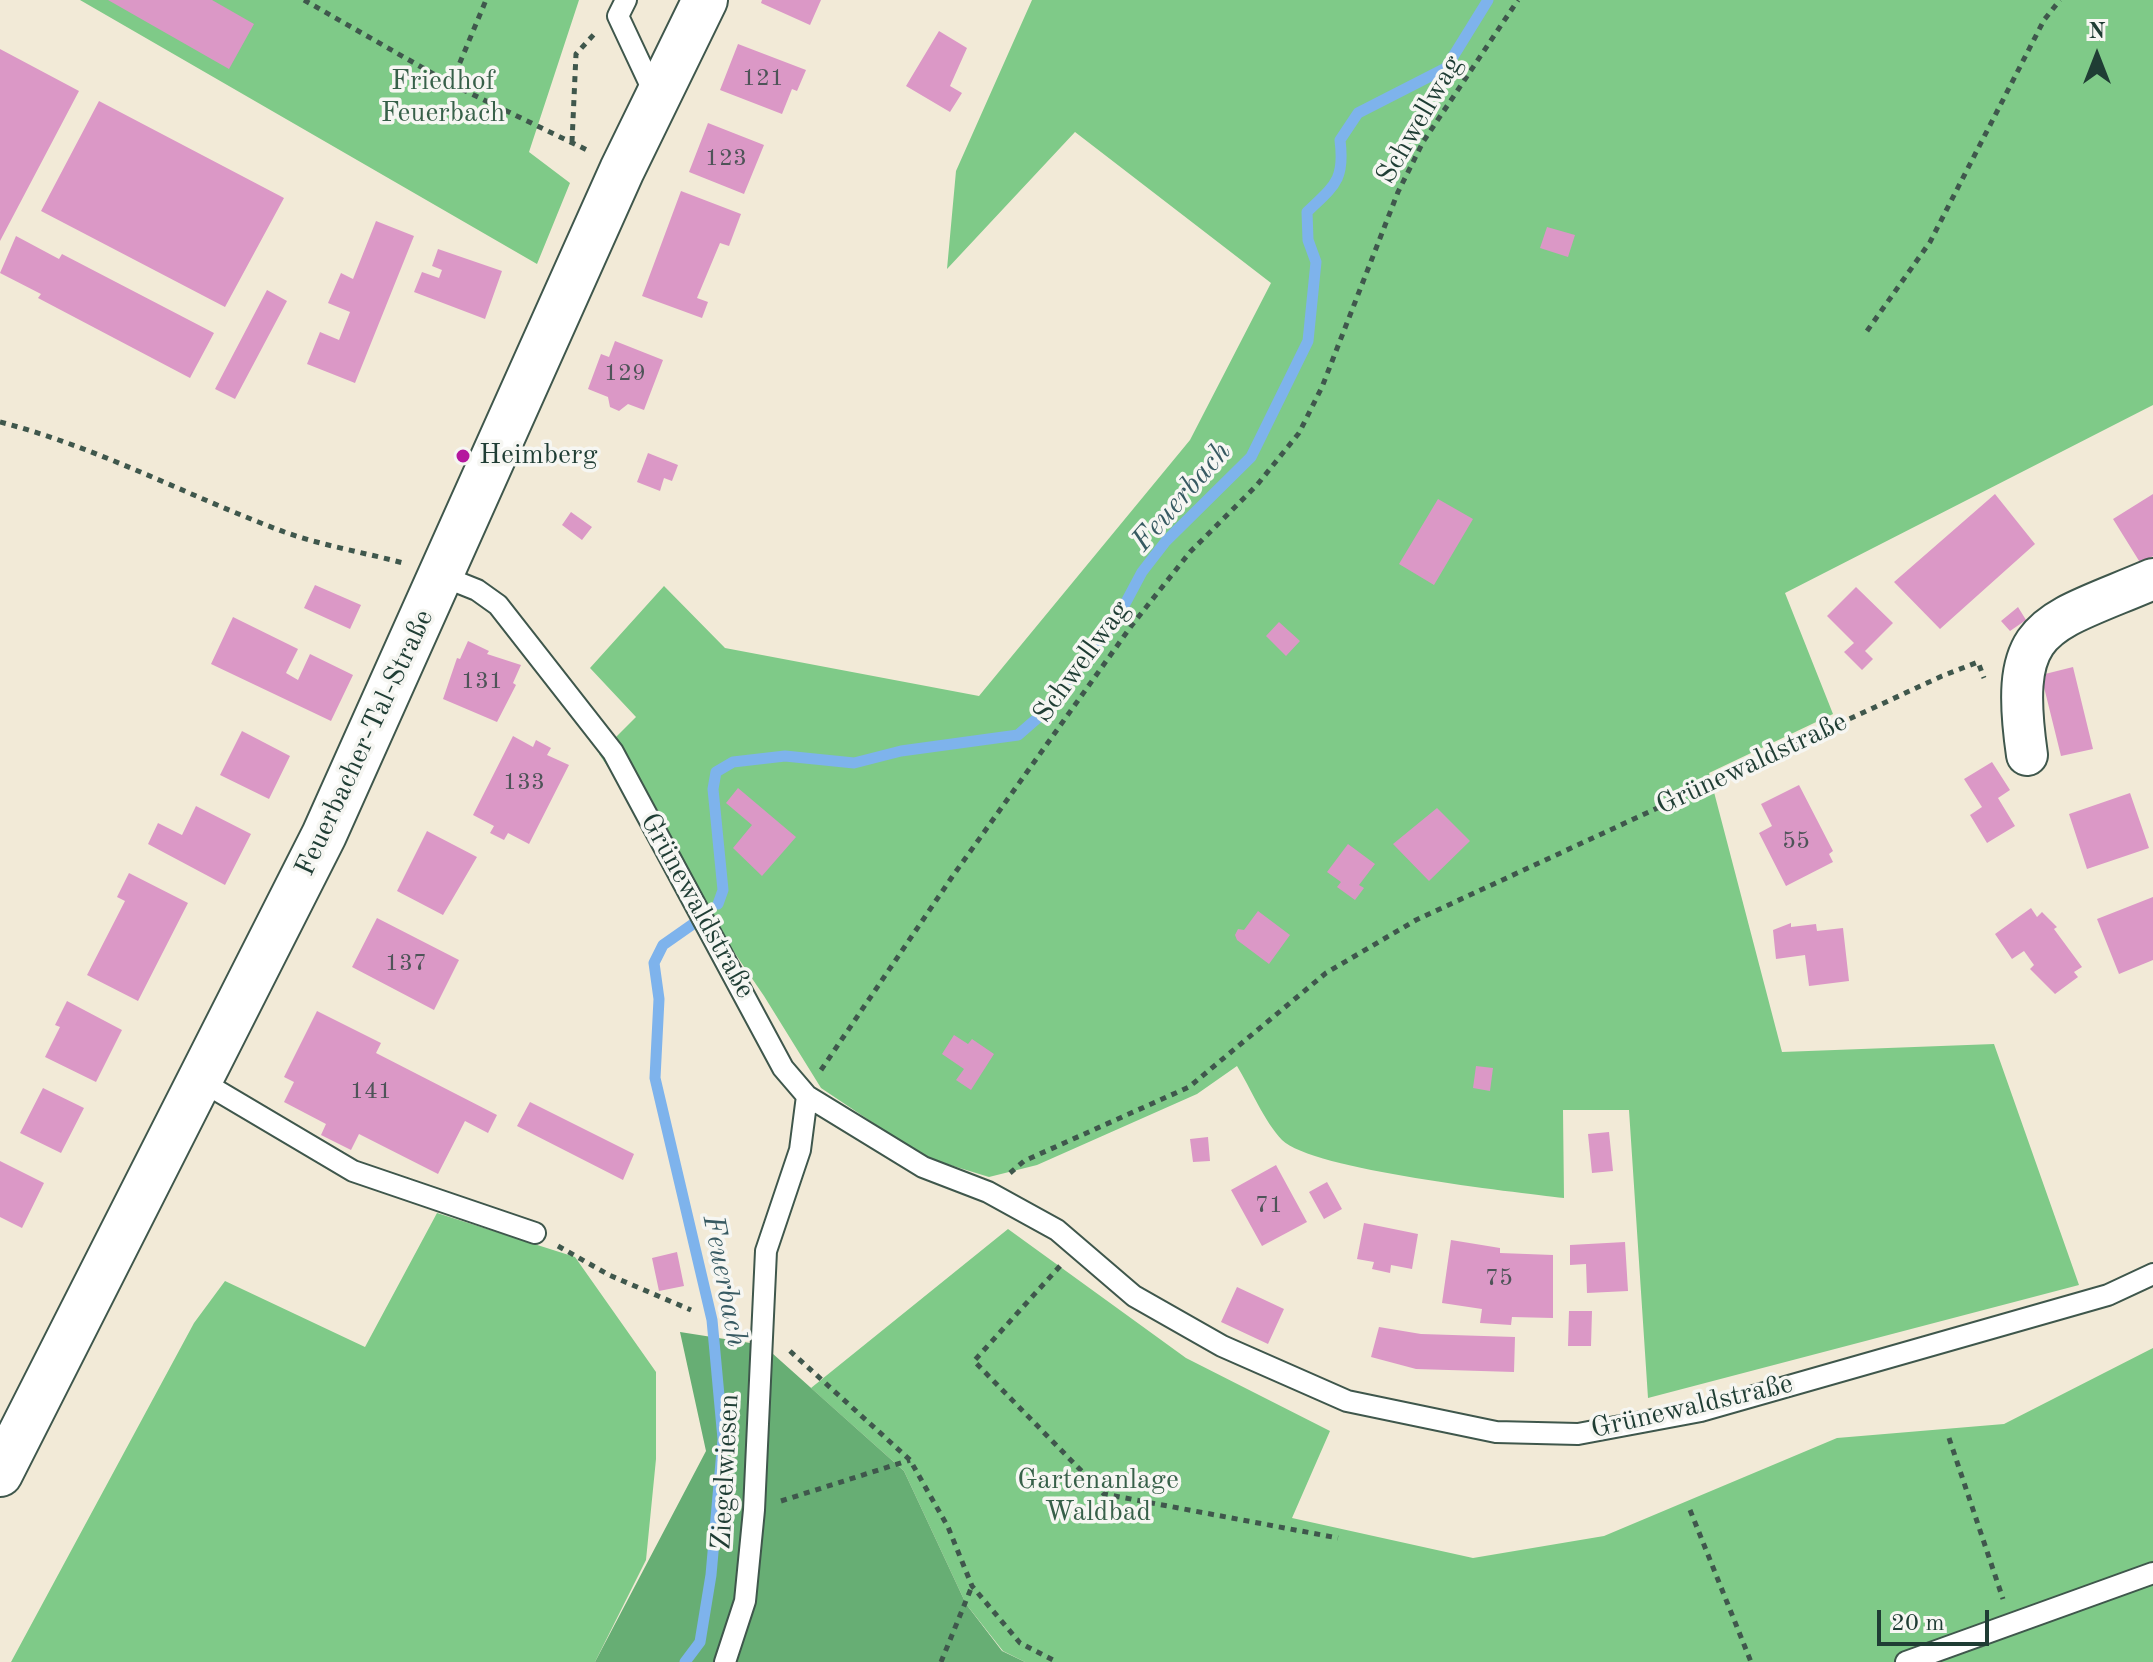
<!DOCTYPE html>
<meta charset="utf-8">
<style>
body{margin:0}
#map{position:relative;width:2153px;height:1662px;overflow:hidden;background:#f2ead7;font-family:"Old Standard TT",serif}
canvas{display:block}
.north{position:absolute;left:2057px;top:16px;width:80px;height:80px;-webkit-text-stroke:6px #f6f6f2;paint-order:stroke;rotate:0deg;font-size:22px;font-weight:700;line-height:32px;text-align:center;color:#1f3d34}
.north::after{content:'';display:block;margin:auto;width:28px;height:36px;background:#1f3d34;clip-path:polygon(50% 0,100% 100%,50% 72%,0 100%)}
.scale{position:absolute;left:1877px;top:1610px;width:112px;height:36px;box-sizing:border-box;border:4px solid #1f3d34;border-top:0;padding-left:10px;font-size:24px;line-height:28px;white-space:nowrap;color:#1f3d34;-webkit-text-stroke:6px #f6f6f2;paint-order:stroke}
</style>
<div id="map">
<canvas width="2153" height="1662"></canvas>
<div class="north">N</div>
<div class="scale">20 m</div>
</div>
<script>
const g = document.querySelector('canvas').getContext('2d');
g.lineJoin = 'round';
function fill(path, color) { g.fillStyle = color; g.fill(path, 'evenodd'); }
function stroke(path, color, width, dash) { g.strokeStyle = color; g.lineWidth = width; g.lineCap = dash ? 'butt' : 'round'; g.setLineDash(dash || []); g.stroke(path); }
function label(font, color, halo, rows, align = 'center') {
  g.font = font + ' "Old Standard TT",serif'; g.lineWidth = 7; g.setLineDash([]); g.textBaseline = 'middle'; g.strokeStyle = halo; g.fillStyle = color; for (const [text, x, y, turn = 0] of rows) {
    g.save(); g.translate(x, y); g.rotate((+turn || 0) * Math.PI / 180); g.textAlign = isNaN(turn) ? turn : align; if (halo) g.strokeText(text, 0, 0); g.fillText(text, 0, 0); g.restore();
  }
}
fill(new Path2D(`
 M80,0H579L529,152L570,183L537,264Z
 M1032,0H2153V405L1785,593L1833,714L1709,773L1782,1052L1994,1044L2079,1285L1648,1398L1629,1110H1563L1564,1198C1514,1192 1312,1170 1282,1140C1264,1121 1251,1089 1237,1066L1197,1094L1037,1165L989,1177L924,1157L821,1088L764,996L599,754L636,717L590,668L664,586L725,648L979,696L1190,440L1271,283L1075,132L947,269L956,171Z
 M437,1213L575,1257L656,1372V1459L646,1560L595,1662H11L194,1323L225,1281L365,1347Z
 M1008,1229L1186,1358L1330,1431L1292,1518L1473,1558L1604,1536L1837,1438L2004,1424L2153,1348V1662H1025L1003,1651L966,1604L904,1471L811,1388Z`), '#7fca88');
fill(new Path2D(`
 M680,1332L763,1345L904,1471L966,1604L1002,1651L1025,1662H595L706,1451Z`), '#67ae74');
stroke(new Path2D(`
 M718,904L723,890L713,789L716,772L733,762L785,756L854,763L901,751L1018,735L1041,715L1118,617L1142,572L1166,541L1251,457L1308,341L1316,262L1308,240L1307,212C1335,185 1345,180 1340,140L1358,113L1446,68L1488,0
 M685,1662L700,1642L711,1575L723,1439L712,1320L655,1078L659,999L654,963L663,945L693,924`), '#7eb3ec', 11);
fill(new Path2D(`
 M108,0H212L254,24L229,69Z
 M762,0H821L810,25L761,3Z
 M939,31L967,48L950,86L962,93L950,112L906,86Z
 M738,44L806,70L797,91L792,89L782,114L720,90Z
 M0,49L79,91L0,241Z
 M99,101L284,198L225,307L41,211Z
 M708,123L764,145L744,194L689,172Z
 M681,191L741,214L729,246L720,243L697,298L708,302L702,318L642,296Z
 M376,221L414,236L355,383L307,364L320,332L339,340L350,312L328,303L341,273L353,279Z
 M1547,227L1575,235L1568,257L1540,248Z
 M16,236L59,259L62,254L214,333L190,378L38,298L41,294L0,273Z
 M438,249L502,271L485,319L414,292L422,272L439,278L442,270L432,266Z
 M267,290L287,301L235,399L215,389Z
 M615,341L663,360L644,410L628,404L619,411L610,407L608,397L588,389L601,354L609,357Z
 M648,453L678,465L672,481L664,478L660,491L637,482Z
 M1995,494L2035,544L1940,629L1894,582Z
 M2153,494V556L2141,564L2113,519Z
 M1438,499L1473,519L1434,585L1399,564Z
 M571,512L592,527L582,540L562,525Z
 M315,585L361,605L350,629L304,608Z
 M1856,587L1893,623L1865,651L1873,659L1862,670L1844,652L1854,643L1827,616Z
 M2018,607L2026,620L2010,631L2001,621Z
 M233,617L298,649L286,673L298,680L310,654L353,675L331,721L211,664Z
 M1279,622L1300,641L1286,656L1266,636Z
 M468,641L489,651L487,654L521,665L513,683L516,685L497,722L443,699L457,658L460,659Z
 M2073,667L2093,749L2061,756L2041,675Z
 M242,731L290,756L269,799L220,775Z
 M513,736L533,747L536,740L551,748L547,755L569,765L529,844L508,833L504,840L490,833L494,826L473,815Z
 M1992,762L2010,790L1998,798L2015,826L1987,843L1970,815L1982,807L1964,779Z
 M1799,785L1833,851L1829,854L1833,862L1786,886L1759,833L1772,826L1761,804Z
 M738,788L796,837L762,876L733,848L752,825L726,803Z
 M2130,793L2149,848L2087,869L2069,814Z
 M196,806L251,834L225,885L148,844L158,823L182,835Z
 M1437,808L1470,841L1429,881L1393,844Z
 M427,831L477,857L443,915L397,891Z
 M1348,844L1375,864L1359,885L1364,888L1355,900L1337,887L1341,882L1327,872Z
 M129,873L188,903L138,1001L87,975L125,901L117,897Z
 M2153,897V960L2119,974L2097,919Z
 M2031,908L2037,917L2042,912L2057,927L2054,929L2082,967L2074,972L2078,977L2055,994L2030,969L2034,965L2024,951L2012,959L1995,934Z
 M1258,911L1290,935L1269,964L1237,940L1235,935L1238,929L1244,930Z
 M377,918L459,960L434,1010L352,967Z
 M1791,923V927L1816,924L1817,931L1843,928L1849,981L1809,986L1805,955L1776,959L1773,930Z
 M67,1001L122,1030L96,1082L45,1057L60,1027L55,1025Z
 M317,1011L381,1043L376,1053L497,1115L488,1133L465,1121L438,1174L359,1134L351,1150L321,1135L326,1124L284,1102L294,1082L284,1077Z
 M954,1035L968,1044L972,1039L994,1054L971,1090L956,1080L964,1069L942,1054Z
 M1476,1066L1493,1068L1490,1091L1473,1088Z
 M43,1088L84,1108L61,1153L20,1133Z
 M530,1102L634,1154L623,1180L517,1126Z
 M1609,1132L1613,1171L1592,1173L1588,1134Z
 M1208,1137L1210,1161L1193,1162L1190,1139Z
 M0,1161L44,1183L22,1228L0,1217Z
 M1276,1165L1307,1222L1262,1246L1231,1190Z
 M1327,1182L1342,1209L1324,1219L1309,1192Z
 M1364,1223L1418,1234L1412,1269L1391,1265L1390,1273L1372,1269L1374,1262L1357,1259Z
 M1451,1240L1500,1248V1253L1553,1255V1318L1512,1317L1511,1325L1480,1323L1482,1309L1442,1303Z
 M1625,1242L1628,1291L1587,1293L1586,1264L1570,1265V1245Z
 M677,1252L684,1286L659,1291L652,1258Z
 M1237,1287L1284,1309L1268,1344L1221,1322Z
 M1569,1311H1592L1591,1346H1568Z
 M1379,1327L1421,1334L1515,1337L1514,1372L1416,1369L1371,1357Z`), '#db98c6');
const lane = new Path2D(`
 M626,0L618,16L656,97
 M442,576L477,590L498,605L613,752L783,1068L807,1096L923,1167L988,1192L1057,1230L1134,1296L1222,1346L1347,1401L1496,1432L1578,1434L1701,1411L2108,1295L2153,1274
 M201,1081L353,1171L535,1233
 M725,1662L745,1601L754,1510L766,1251L800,1150L807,1096
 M1906,1662L2153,1573`);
const street = new Path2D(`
 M2027,755C2008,622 2043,626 2153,579`);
const secondary = new Path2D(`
 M0,1474L324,835L622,170L705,0`);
stroke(lane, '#3f574c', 24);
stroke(street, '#3f574c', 44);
stroke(secondary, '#3f574c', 48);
stroke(new Path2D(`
 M304,0L451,84L486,0
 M451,84L587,150
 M572,142L576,54L597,31
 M1867,331L1930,242L2044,20L2060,0
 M0,422C97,447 186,495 279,530C318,545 363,552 403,563
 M821,1070L952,877L1132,625L1190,552L1257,485L1299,433L1322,387L1398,192L1423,142L1518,0
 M1010,1173L1024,1161L1189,1087L1326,973L1416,920L1942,676L1978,662L1984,678
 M558,1246L609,1275L691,1310
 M1060,1266L974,1361L1104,1494L1338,1538
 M790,1351L910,1460L948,1527L972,1586L1020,1643L1057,1662
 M1949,1438L2003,1599
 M781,1501L910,1460
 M1690,1510L1751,1662
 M941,1662L972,1586`), '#3f574c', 5, [6, 6]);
stroke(lane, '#fff', 20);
stroke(street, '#fff', 40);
stroke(secondary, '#fff', 44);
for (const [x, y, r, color] of [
 [463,456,8,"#b5179e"]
]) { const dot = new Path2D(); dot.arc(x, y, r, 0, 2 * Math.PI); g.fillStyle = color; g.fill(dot); stroke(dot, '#f6f6f2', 3); }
label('24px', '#4e5458', null, [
 ["121",763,79],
 ["123",726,159],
 ["129",625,374],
 ["131",482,682],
 ["133",524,783],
 ["55",1796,842],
 ["137",406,964],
 ["141",371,1092],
 ["71",1269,1206],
 ["75",1499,1279]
]);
label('28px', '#376049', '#f6f6f2', [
 ["Friedhof",443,82],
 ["Feuerbach",443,114],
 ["Gartenanlage",1098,1481],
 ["Waldbad",1098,1513]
]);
label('28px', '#1f3d34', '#f6f6f2', [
 ["Schwellwag",1420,120,-60],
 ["Schwellwag",1082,662,-54],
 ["Feuerbacher-Tal-Straße",365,743,-65],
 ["Grünewaldstraße",1752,764,-25],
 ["Grünewaldstraße",697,906,61],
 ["Grünewaldstraße",1692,1407,-13],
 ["Ziegelwiesen",726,1472,-87]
]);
label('28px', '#1f3d34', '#f6f6f2', [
 ["Heimberg",479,456]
], 'left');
label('italic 30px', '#375a62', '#f6f6f2', [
 ["Feuerbach",1182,497,-49],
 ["Feuerbach",724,1281,79]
]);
</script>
